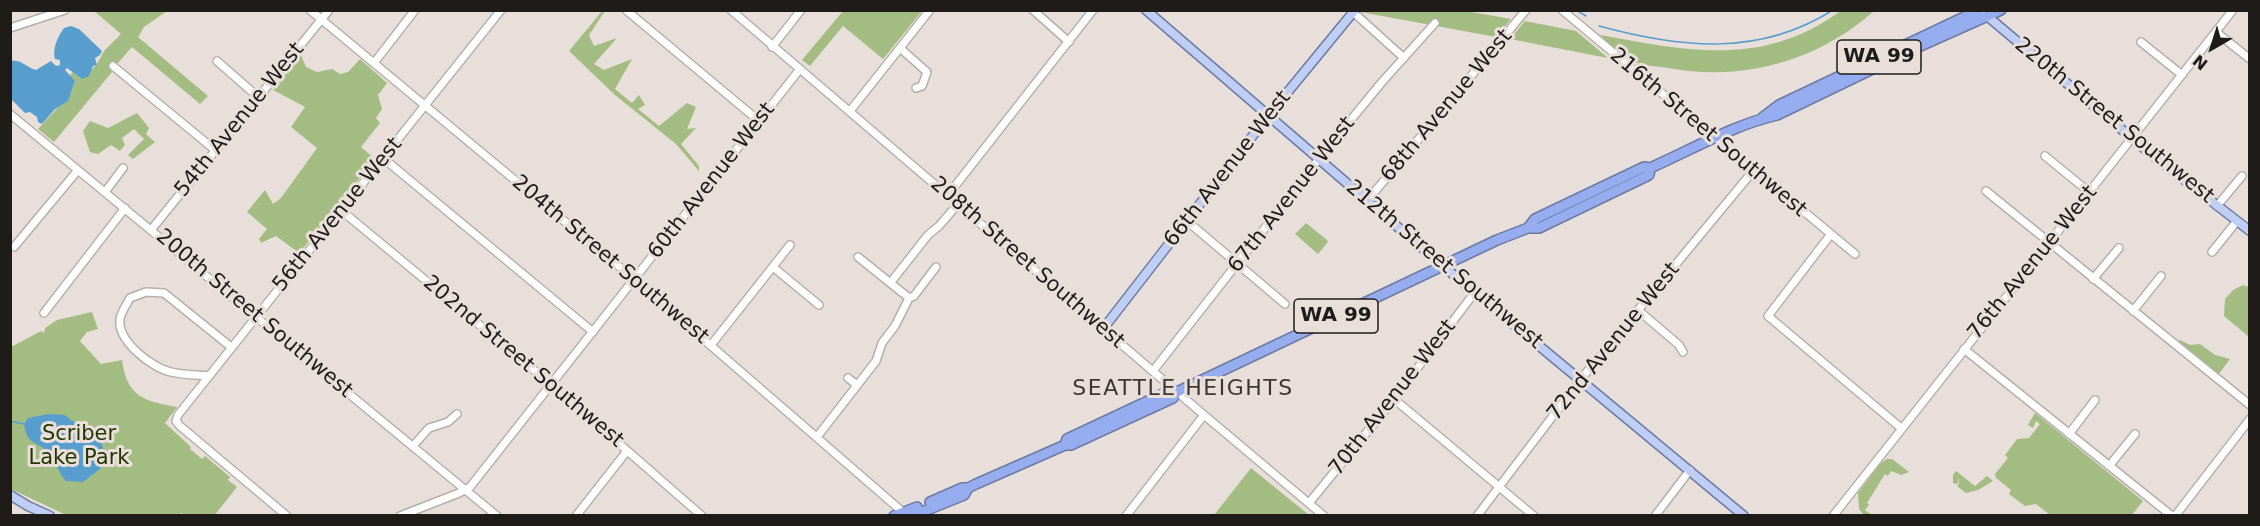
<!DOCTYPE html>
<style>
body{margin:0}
#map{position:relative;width:2260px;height:526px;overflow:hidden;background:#e9dfda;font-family:"DejaVu Sans",sans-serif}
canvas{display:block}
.frame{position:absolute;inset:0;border:12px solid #1f1b19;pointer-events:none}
.north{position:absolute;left:2182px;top:18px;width:60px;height:60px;-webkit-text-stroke:4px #e9dfda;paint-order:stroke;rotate:219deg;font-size:16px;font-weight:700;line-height:24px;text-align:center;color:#1f1b19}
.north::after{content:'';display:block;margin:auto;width:21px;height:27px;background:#1f1b19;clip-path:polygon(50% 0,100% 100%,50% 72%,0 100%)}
</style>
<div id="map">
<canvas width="2260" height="526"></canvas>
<div class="frame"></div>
<div class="north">N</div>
</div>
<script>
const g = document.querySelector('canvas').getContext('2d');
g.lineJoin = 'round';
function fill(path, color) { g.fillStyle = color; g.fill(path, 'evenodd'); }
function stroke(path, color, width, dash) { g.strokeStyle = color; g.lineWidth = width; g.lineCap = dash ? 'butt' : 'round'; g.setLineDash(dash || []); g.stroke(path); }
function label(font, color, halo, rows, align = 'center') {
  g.font = font + ' "DejaVu Sans",sans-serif'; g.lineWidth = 6; g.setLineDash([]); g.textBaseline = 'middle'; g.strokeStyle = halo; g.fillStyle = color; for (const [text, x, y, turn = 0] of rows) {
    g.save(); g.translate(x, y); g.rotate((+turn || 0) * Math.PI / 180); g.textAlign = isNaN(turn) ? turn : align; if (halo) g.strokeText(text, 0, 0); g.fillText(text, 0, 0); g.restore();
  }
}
fill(new Path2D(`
 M603,10L605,11L589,35L594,46L617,38L594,64L604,70L632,59L615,89L632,103L639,95L645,105L638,109L659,126L687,103L696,107L687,129L696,128L681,144L699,166V171L676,144L615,95L569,51Z
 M1842,10L1874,11C1818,61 1743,82 1668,68C1657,66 1642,66 1632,61C1620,56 1609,43 1600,35C1688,51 1763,68 1842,10Z
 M94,11H167L144,27L138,37L208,96L200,104L132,47L118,63L108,67L112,72L54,142L38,129L71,93L75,81L69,76L73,72L82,79L97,64L104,51L121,34Z
 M843,11V10L922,11L883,59L843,26L810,66L802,60Z
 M1355,11H1466L1511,19L1496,37Z
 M1525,21L1576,31L1608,58L1510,39Z
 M301,55L306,67L317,72L332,69L340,74L348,72L360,59L387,83L378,95L382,109L376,118L380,123L361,147L375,159L325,221L319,222L320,228L299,253L276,236L261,243L259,239L267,229L247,212L265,190L273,204L281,198L317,148L291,127L305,107L273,90Z
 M137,113L149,128L146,134L155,142L133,159L128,155L144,139L134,129L122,138L125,145L120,151L111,145L98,154L90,152L83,131L90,121L108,128Z
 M1306,223L1327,240L1328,242L1318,254L1295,234Z
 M2243,285L2249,287V337L2224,316L2225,299L2233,290Z
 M92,312L98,329L87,332L80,341L101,364L122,360C127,397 144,401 177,407L165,423L191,447L190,449L202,459L205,456L230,477L228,480L237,487L214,516L185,515L181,513L179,516L66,515L11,489L10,344L13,346L41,331L44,333L45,328L57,320Z
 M2180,340L2190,345L2200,344L2215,355L2230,359L2218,375L2177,344Z
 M2035,413L2143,501L2132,515H2050L2036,504L2025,506L2009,494L2011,490L1996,478L1995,474L2008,458L2005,455L2017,439L2029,438L2040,424L2036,421L2033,428L2028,425Z
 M1887,459H1892L1909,472L1901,475L1891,471L1888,476L1885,474L1867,503L1869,505L1865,510L1872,515H1864L1859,509L1858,493L1881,463Z
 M1251,468L1309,515H1214Z
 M1956,471L1975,486L1987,476L1993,481L1978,490L1966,493L1957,486L1959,483V476L1958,483L1955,484L1953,483V475Z`), '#a3bc81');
fill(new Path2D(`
 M71,26L79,29L102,51L100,55L95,58L97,65L93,66L89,76L82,79L67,68L65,70L75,81L68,101L55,109L42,124L38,122L37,117L30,112L25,113L11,99V61C21,59 26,67 36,70L51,61L56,66L60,65V60L55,59C52,49 58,36 64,28Z
 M48,414L65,415L72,421L85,423L93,428L100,438L104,451V460L100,469L83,482L66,481C58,473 56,460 48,452C36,440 27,446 24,424L28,418Z`), '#579ece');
stroke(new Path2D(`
 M1576,10L1586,16
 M1599,26C1680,48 1759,57 1833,10
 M10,421L24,424`), '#579ece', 1.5);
const minor = new Path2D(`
 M310,10L634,279L905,514
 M626,10L759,121
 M731,10L1204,415L1324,516
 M1033,10L1069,42
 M1562,10L1855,254
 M1353,12L1404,58
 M10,28L65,10
 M2216,32L2250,59
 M2141,42L2182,75
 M772,47L801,10
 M900,48L927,72L922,86L916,88
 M217,61L258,97
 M374,63L415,10
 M113,66L215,150
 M850,111L930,10
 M10,114L497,516
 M2045,156L2089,192
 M383,158L593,332
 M1986,191L2250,405
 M105,192L123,168
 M948,195L1093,10
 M1367,201L1526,10
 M2217,206L2242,176
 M342,211L552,385L702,516
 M1187,221L1285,304
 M151,230L329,10
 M1831,234L1768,316L1901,428
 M14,247L78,170
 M2212,252L2237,221
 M858,257L909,298
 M773,267L819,305
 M2093,279L2119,248
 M891,282L928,235L939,226L958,204
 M1639,311L1679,345L1683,352
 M2133,311L2161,276
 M44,313L125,208
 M711,345L790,245
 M1964,349L2172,516
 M1153,371L1322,155L1382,82L1435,23
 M209,376C197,375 183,375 171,372C152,368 117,341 120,319C121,312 127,304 130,298L146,292L164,293L231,347
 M848,378L857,385
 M1394,399L1534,516
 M2069,434L2095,400
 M817,437L876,361L882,343L895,326L909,298L914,296L936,267
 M413,446L429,428L448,422L457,414
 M2109,466L2135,434
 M1309,503L1394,399L1475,292
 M287,516L180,426L176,421L178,415L501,10
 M400,516L459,493L470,487L800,69
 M576,516L627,451
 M1126,516L1204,415
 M1477,516L1581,379L1753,171
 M1655,516L1690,470
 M1833,516L2233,10
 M2175,516L2250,419`);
const major = new Path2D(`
 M1146,10L1443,266L1744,516
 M1980,10L2152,155L2250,231
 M1103,329L1268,116L1355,10
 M10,495L28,506L50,516`);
const highway = new Path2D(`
 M1763,117L1779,105L1979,10
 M1528,228L1535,219L1644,167L1650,168C1691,150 1733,125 1777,115L1916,48L2001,10
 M1065,445L1067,439L1167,392H1177
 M930,502L962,488H968
 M894,516L917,507
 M912,516L964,495L968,488L976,484L1065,445H1071L1173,398L1177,392L1497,240L1528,228H1539L1649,175L1650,168`);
stroke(minor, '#b7aea9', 10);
stroke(major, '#6c7aa3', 11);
stroke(highway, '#6c7aa3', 12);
stroke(minor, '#fff', 7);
stroke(major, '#bfcef5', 8);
stroke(highway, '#95adee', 9);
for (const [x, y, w] of [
 [1879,57,84],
 [1336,316,84]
]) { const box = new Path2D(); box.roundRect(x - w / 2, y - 17, w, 34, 4.5); g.fillStyle = '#e9dfda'; g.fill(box); stroke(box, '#1f1b19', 1.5); }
label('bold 20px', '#1f1b19', null, [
 ["WA 99",1879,57],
 ["WA 99",1336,316]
]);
label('21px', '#1f1b19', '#e9dfda', [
 ["68th Avenue West",1447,106,-50],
 ["54th Avenue West",240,120,-51],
 ["220th Street Southwest",2114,121,39],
 ["216th Street Southwest",1708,133,40],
 ["66th Avenue West",1228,169,-52],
 ["60th Avenue West",712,181,-52],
 ["67th Avenue West",1292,195,-52],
 ["56th Avenue West",338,215,-51],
 ["204th Street Southwest",610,260,40],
 ["208th Street Southwest",1027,263,41],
 ["76th Avenue West",2033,263,-51],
 ["212th Street Southwest",1444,265,40],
 ["200th Street Southwest",254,314,40],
 ["72nd Avenue West",1614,342,-51],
 ["202nd Street Southwest",523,362,40],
 ["70th Avenue West",1393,398,-52]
]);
label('21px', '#253701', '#e9dfda', [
 ["Scriber",79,435],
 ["Lake Park",79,459]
]);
g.letterSpacing = '1.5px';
label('22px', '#3d3632', '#e9dfda', [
 ["SEATTLE HEIGHTS",1183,389]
]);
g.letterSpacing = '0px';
</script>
